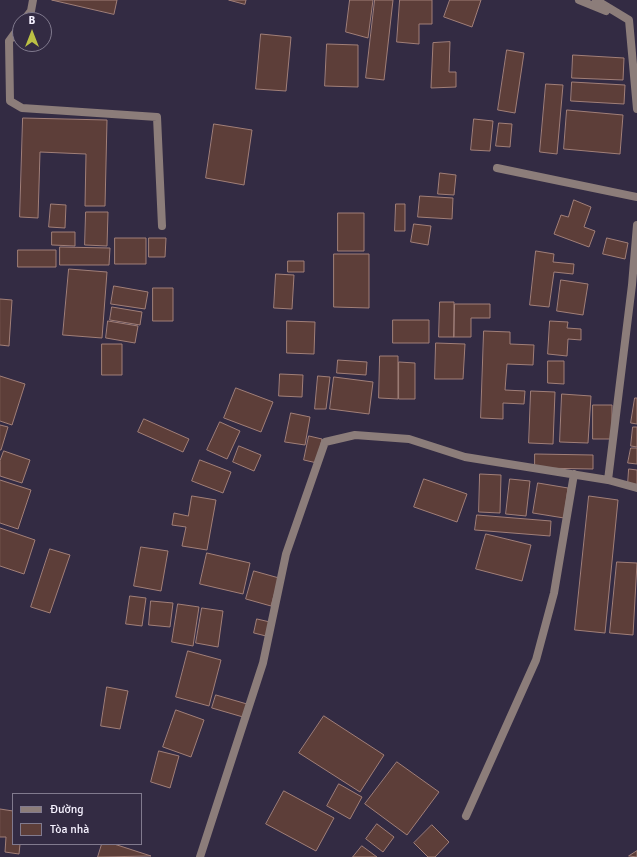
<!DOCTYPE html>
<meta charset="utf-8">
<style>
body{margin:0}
#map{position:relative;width:637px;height:857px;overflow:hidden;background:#332b43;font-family:Signika,sans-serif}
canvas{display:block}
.legend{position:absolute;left:12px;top:793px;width:130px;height:52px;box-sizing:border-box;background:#332b43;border:1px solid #817a8e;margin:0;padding:5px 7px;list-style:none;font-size:12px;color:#f5f1fe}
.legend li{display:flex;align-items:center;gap:8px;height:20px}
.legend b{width:20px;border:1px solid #817a8e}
.north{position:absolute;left:12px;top:12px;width:40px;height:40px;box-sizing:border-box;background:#332b43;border:1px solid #817a8e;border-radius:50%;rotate:0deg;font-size:11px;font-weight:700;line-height:16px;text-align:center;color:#f5f1fe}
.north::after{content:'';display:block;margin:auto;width:14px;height:18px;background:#bbc044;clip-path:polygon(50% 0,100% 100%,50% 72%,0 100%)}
</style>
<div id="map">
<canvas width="637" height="857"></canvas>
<ul class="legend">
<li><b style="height:5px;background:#8c7d7a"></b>Đường</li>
<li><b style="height:11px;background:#5d3e39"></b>Tòa nhà</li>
</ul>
<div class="north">B</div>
</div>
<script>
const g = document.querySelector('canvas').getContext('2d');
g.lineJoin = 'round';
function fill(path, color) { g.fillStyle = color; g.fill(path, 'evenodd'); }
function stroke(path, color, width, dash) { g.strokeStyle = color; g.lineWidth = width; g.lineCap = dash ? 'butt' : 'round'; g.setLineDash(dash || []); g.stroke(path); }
const building = new Path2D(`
 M52,0H117L114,14Z
 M229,0H246L245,4Z
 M350,0H373L368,38L346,32Z
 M375,0H393L384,80L366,78Z
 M400,0H432V24H419V44L397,42Z
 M450,0H481L472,27L444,17Z
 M261,34L291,37L286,91L256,89Z
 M450,42L449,72H456V87L431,88L433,43Z
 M327,44L358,45V87L325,86Z
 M507,50L524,53L515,113L498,110Z
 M573,55L624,58L623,80L572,78Z
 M572,82L625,85L624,104L571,101Z
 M546,84L563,85L557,154L540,152Z
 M567,110L623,115L620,154L564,149Z
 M23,118L107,120L105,206H85L86,154L40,152L38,218L20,217Z
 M474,119L493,121L490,151L471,150Z
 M499,123L512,124L510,147L496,146Z
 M214,124L252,130L244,185L206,178Z
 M440,173L456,175L454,195L438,194Z
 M420,196L453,198L452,219L418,217Z
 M574,200L591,207L584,227L595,231L589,247L554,234L561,215L568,217Z
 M51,204L66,205L65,228L49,227Z
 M396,204H405V231H395Z
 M86,212H108L107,246L85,245Z
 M338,213H364V251H338Z
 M414,224L431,226L428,245L411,242Z
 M52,232H75V246L52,245Z
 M115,238H146V264H115Z
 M149,238H166L165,257H149Z
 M607,238L628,243L625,259L603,254Z
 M60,247L110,248L109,265H60Z
 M18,250H56V267H18Z
 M536,251L554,254L553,262L574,264L573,274L554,272L549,307L530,305Z
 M334,254H369V308L334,307Z
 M288,261H304V272H288Z
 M69,269L107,272L102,338L63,335Z
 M276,274L294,275L292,309L274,308Z
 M561,280L588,284L583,315L557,311Z
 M114,286L148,292L145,309L111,304Z
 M153,288H173V321H153Z
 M0,299L12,300L9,346L0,345Z
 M440,302H454V337H439Z
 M455,304H490V318H471V337H454Z
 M112,307L142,312L140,325L110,320Z
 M393,320H429V343H393Z
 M108,321L138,326L135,343L106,338Z
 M287,321L315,322L314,354L287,353Z
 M550,321L568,322L567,328L581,329V340L568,339L567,356L548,354Z
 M484,331L510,332V344L534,345L533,365L507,364L505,390L525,391L524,404L503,403V419L481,418Z
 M436,343L465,344L463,379H435Z
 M102,344H122V375H102Z
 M380,356H398V399L379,398Z
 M338,360L367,362L366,375L337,373Z
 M548,361H564V384L548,383Z
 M399,362L415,363V399H399Z
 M280,374L303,375L302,397L279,396Z
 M0,376L25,384L12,425L0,421Z
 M318,376L330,377L326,409H315Z
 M334,377L373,382L369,414L330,409Z
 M236,388L273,402L261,432L224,418Z
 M531,391L555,392L553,444L529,443Z
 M562,394L591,396L588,443L560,442Z
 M635,398H637V424L631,423Z
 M593,405H612V439H593Z
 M291,413L310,417L305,445L285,442Z
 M144,419L189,439L183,452L138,432Z
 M220,422L240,431L227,459L207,450Z
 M0,425L8,427L1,450H0Z
 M633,427H637V447L631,446Z
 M309,436L322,439L317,463L304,460Z
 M239,446L261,455L254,471L233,462Z
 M631,448H637V464L628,463Z
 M4,451L30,460L22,483L0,476V461Z
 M535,454L593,455V469L535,468Z
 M200,460L231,472L223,493L192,481Z
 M629,469L637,470V485L628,484Z
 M480,474L501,475L500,513L479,512Z
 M424,479L467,494L457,522L414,507Z
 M510,479L530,481L526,516L506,514Z
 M0,480L31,490L18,529L0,523Z
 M538,483L568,488L564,518L533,513Z
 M192,496L216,500L207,550L182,546L186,527L172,525L174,513L188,516Z
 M589,496L618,500L605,633L575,630Z
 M477,515L551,521L550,536L475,530Z
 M0,528L35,540L24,574L0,566Z
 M486,534L531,545L522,581L476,569Z
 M141,547L168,551L161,591L134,586Z
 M50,549L70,555L50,613L31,607Z
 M207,553L250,563L243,594L200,584Z
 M617,562L637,563L633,635L610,633Z
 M254,571L279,578L271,606L246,599Z
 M130,596L146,598L142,626L126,624Z
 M151,601L173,603L170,627L149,625Z
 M178,604L199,607L193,646L172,642Z
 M202,608L223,611L218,647L196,643Z
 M257,619L270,622L266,636L254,633Z
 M188,651L221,660L209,706L176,697Z
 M107,687L128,691L120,729L101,726Z
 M216,695L247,704L243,717L212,708Z
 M176,710L204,720L191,757L163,747Z
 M324,716L384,755L360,792L299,753Z
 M159,751L179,756L170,788L151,782Z
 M397,762L439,792L407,835L365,804Z
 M339,784L362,797L350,819L327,806Z
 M284,791L334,818L316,851L266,824Z
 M0,809L13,811V844H20L19,854L5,852L6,837H0Z
 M377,824L394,837L383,852L366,839Z
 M432,825L449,842L435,857H428L414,843Z
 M102,844H114L151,856L98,857Z
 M362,846L377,857H353Z
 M637,851V857L629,856Z`);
fill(building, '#5d3e39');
stroke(building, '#a17f78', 1);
stroke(new Path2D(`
 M579,0L606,11
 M596,0L629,20L637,109
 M24,20L31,11L33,0
 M20,26L9,41L10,101L22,108L157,117L162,226
 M497,168L637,197
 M608,480L632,285L637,225
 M466,816L536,660L554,593L574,474
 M200,857L263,663L286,554L325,442L355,435L409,439L465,457L608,480L637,488`), '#8c7d7a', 8);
</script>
